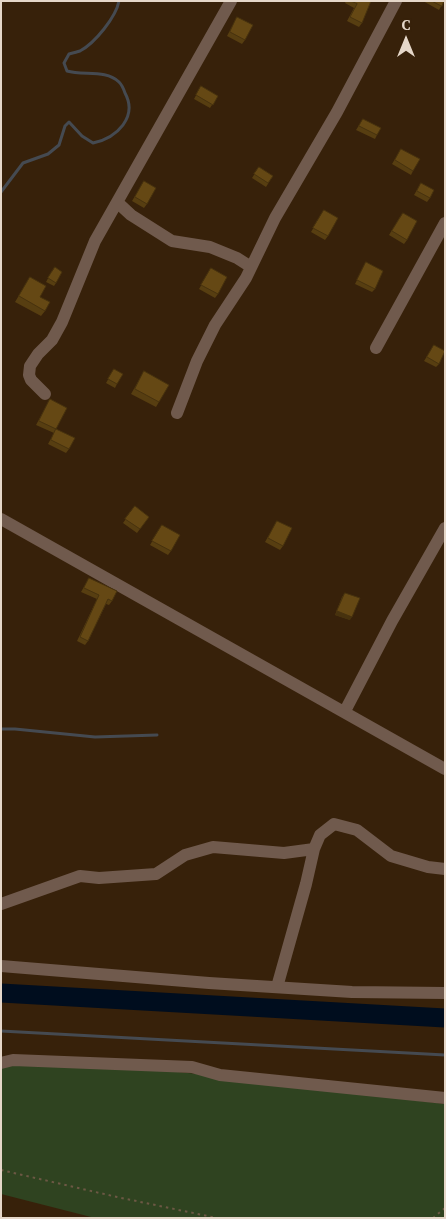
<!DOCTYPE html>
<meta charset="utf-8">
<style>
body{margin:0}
#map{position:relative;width:446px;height:1219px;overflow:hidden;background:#37210a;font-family:"PT Serif",serif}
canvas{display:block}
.frame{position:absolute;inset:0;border:2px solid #e5d7c9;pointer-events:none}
.north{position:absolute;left:381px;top:15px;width:50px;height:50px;-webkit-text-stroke:4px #37210a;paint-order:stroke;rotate:0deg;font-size:14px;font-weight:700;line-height:20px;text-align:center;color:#e5d7c9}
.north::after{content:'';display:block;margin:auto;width:18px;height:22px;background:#e5d7c9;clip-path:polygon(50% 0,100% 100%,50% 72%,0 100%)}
</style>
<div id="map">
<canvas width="446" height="1219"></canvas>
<div class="frame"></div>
<div class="north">С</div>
</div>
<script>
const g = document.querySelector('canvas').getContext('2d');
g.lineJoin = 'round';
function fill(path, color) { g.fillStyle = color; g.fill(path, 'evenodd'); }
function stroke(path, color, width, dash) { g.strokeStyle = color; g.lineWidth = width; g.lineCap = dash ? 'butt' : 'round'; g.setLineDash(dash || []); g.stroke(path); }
fill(new Path2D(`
 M71,1061L217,1076L445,1104V1218H95L1,1194V1067Z`), '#2f4320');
stroke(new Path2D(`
 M1,192L23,163L48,154L59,145L65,126L69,122L82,136L93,143C117,138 138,117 125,93C124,90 122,85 119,82C106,69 83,76 67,71L64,63L69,54C73,53 77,52 80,51C95,43 116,17 119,1
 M1,729H15L95,737L157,735
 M1,1031L445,1055`), '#454a51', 3);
stroke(new Path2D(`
 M1,993L445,1018`), '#000d1e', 19);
stroke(new Path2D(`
 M1,1170L117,1197L217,1218
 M433,1218L445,1208`), '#6c5844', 2, [2.5, 4]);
stroke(new Path2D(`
 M117,202L131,215L172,241L210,247L237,258L251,267
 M376,348L445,223
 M45,394L31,380L29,375L30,366L38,354L52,340L62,322L95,241L231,1
 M177,413L197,361L215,325L246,278L275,218L337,112L396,1
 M1,519L445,769
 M345,711L392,621L445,528
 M1,904L80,876L99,878L156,874L185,855L213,847L284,853L314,849
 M1,966L209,983L352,992L445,993
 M277,987L306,884L314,849L320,835L334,824L357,830L391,856L428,867L445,869
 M1,1063L13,1060L192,1067L220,1075L445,1098`), '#705a4d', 12);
fill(new Path2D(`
 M346,1H371L362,23L359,27L347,21L354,8L345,3Z
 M423,1H444L439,10Z
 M237,17L245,40L242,44L227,36Z
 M201,86L218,96L210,108L194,99Z
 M363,119L377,135L375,139L356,130Z
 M401,149L413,171L411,175L392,164Z
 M259,167L273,176L266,187L252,178Z
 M144,181L147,204L144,208L132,201Z
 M421,183L430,198L427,202L414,195Z
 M324,210L328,236L325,240L311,232Z
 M400,217L407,240L404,244L389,235Z
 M366,262L375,289L372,292L355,284Z
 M211,268L218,294L215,298L199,289Z
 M52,271L56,283L54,286L46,282Z
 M30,277L45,311L41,316L15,302Z
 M434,345L439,364L436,367L424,361Z
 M114,369L117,384L115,388L106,383Z
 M144,371L159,402L156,407L131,394Z
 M50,399L56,429L69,449L66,453L48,444L54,433L36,425Z
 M135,506L149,517L137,533L123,523Z
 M277,521L283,546L280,550L265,542Z
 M162,525L171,551L168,555L150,545Z
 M89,578L112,601L109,605L106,604L88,641L85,645L77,641L97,599L81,592Z
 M345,593L350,620L335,615L342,597Z`), '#573e11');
fill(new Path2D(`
 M337,611L352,617L350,620L335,615Z`), '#47320e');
const building = new Path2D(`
 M351,1H371L362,23L350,17L357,4Z
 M432,1H444L442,6Z
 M237,17L253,25L245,40L230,32Z
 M201,86L218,96L213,105L196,95Z
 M363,119L381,128L377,135L359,126Z
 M401,149L420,159L413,171L395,160Z
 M259,167L273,176L268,183L254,174Z
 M144,181L156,188L147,204L135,197Z
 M421,183L434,190L430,198L417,191Z
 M324,210L338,218L328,236L313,228Z
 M403,213L417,221L407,240L392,231Z
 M366,262L383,271L375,289L357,280Z
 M55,267L62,272L56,283L48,278Z
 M211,268L227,277L218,294L201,285Z
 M30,277L46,286L40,297L50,302L45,311L19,296Z
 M434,345L445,351L439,364L427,357Z
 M114,369L123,374L117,384L108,379Z
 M144,371L169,385L159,402L135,389Z
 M50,399L67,408L56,429L39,421Z
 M56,429L75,438L69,449L51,440Z
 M135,506L149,517L140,529L125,519Z
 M277,521L292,528L283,546L268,538Z
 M162,525L180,535L171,551L152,541Z
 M89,578L117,591L112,601L108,599L88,641L80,637L99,595L84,588Z
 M345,593L360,598L352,617L337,611Z`);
fill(building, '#654814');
stroke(building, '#47320e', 1);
</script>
